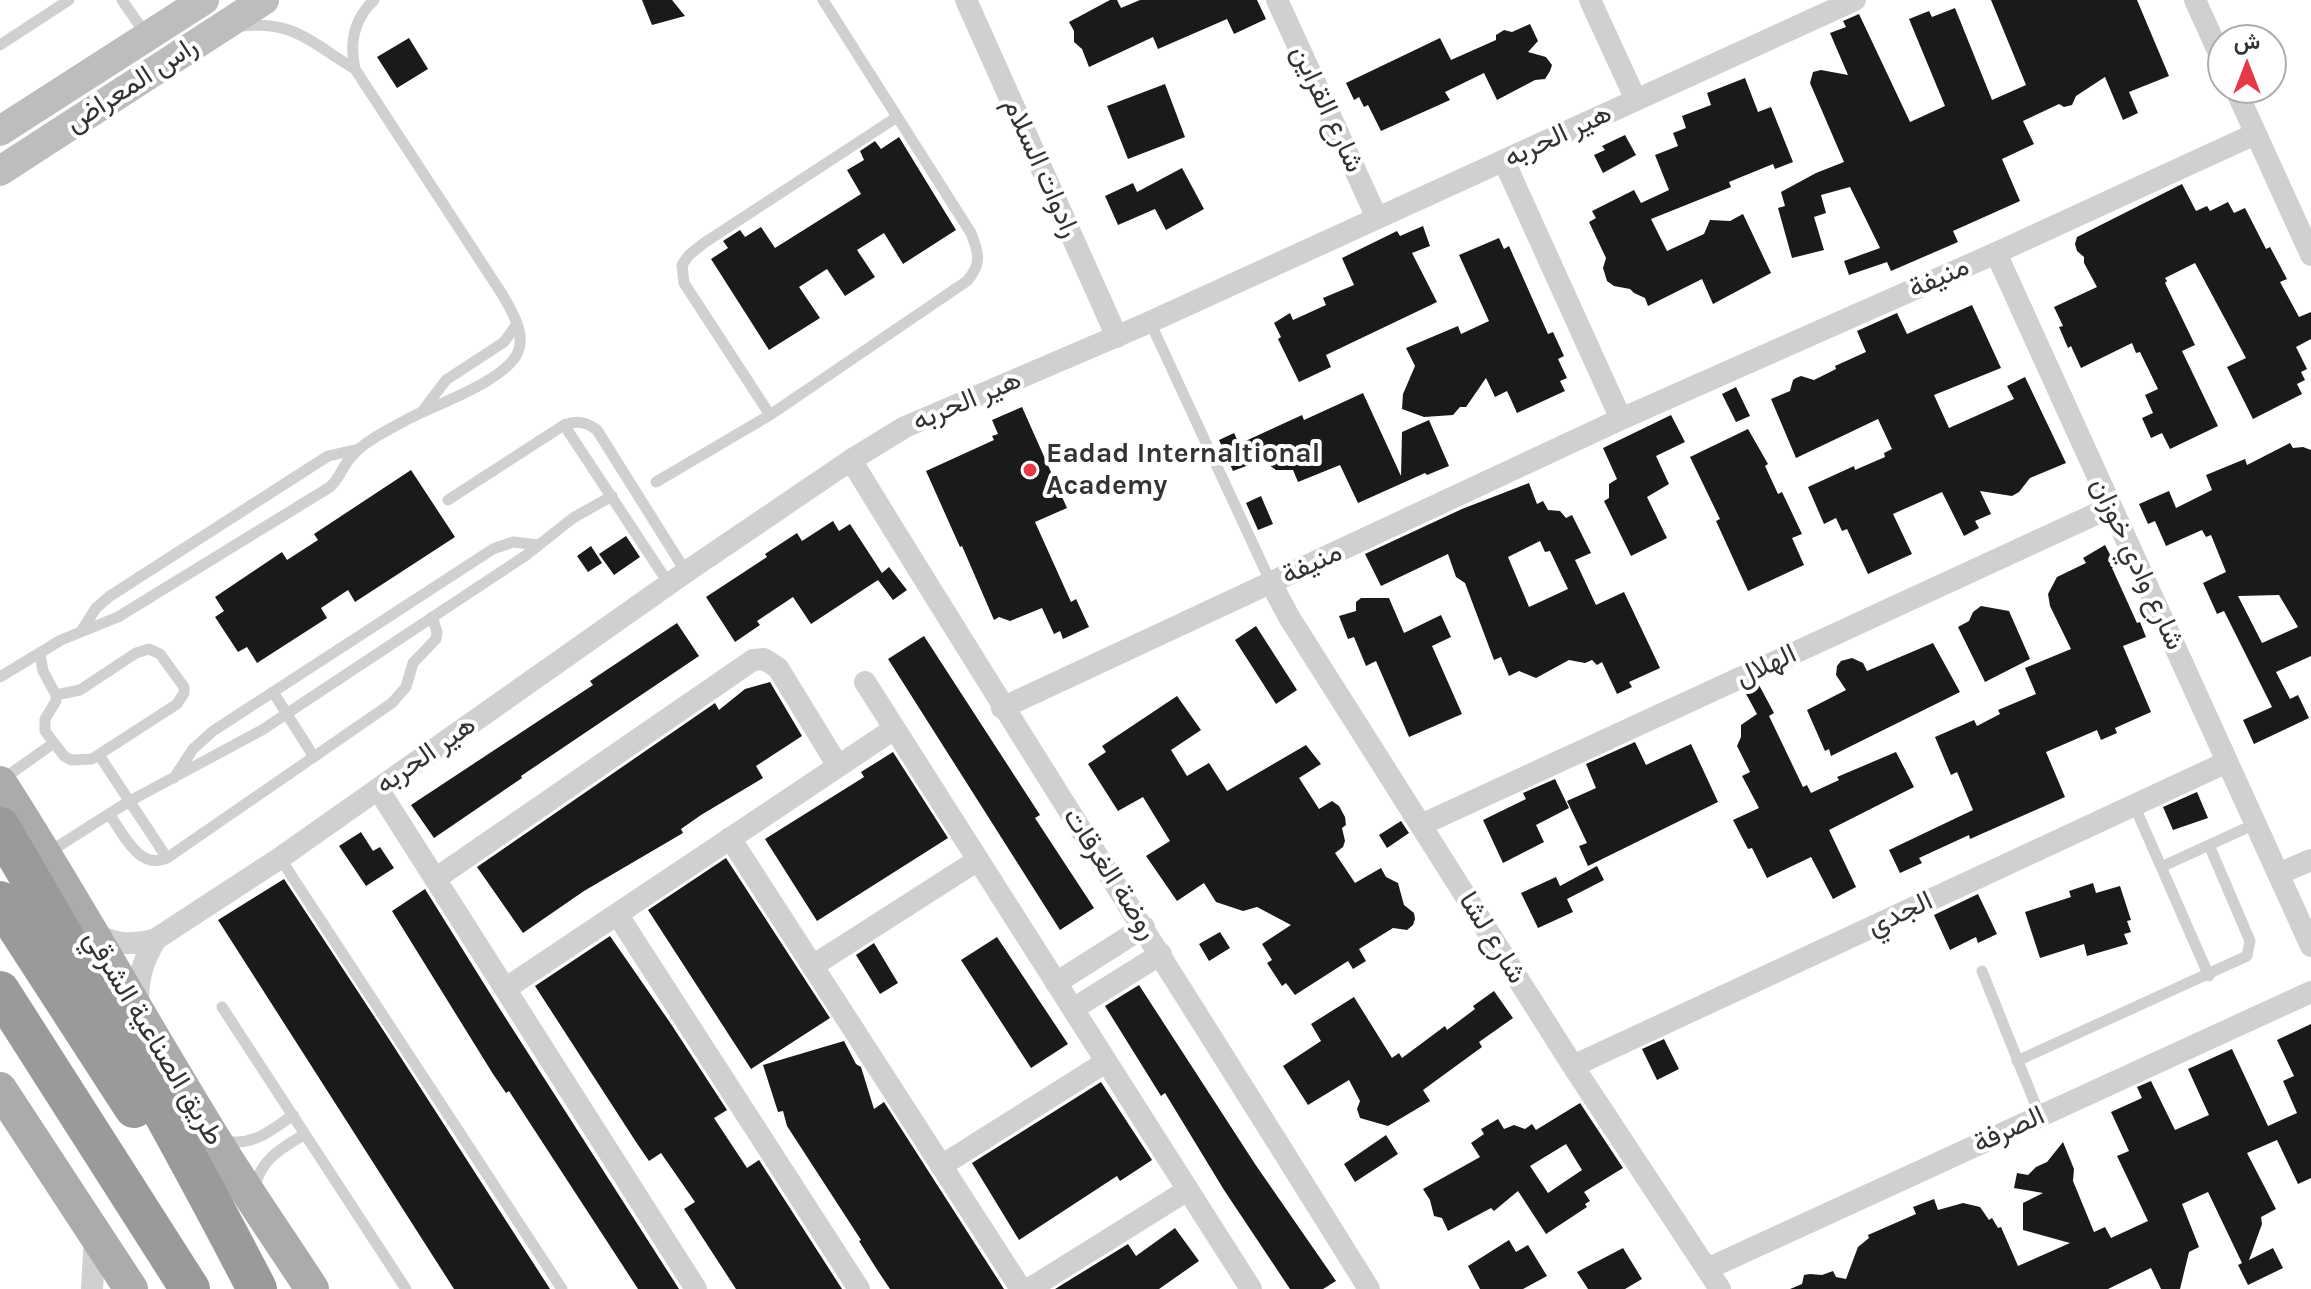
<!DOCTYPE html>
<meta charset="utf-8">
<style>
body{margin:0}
#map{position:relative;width:2311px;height:1289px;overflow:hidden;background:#fff;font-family:Karla,Vazirmatn,sans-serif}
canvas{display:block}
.north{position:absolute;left:2207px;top:24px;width:80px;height:80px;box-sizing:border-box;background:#fff;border:2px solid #adadad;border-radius:50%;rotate:0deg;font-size:22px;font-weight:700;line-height:32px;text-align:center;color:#333}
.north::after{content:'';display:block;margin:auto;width:28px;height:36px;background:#e63946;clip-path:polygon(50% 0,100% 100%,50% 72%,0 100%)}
</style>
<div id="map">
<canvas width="2311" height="1289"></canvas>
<div class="north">ش</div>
</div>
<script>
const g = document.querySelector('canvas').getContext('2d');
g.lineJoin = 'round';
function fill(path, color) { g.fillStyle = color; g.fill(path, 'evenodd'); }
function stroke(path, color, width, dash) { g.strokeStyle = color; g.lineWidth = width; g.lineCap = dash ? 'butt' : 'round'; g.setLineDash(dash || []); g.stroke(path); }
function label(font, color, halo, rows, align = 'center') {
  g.font = font + ' Karla,Vazirmatn,sans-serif'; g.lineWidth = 8; g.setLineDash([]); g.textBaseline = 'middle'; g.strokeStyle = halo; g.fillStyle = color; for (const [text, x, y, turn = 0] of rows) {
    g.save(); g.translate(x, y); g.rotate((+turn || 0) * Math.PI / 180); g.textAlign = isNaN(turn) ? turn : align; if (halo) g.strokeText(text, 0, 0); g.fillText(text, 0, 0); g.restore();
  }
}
fill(new Path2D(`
 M642,0H672L685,16L652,25Z
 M1110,0H1117L1121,8L1140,0H1257L1266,19L1234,34L1227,19L1158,49L1153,37L1089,67L1082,49L1074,42V31L1069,22Z
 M1991,0H2137L2169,76L2129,92L2138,113L2123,120L2105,77L2076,96L2072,105L2064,107L2059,104L2023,121L2034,144L2002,159L2020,201L1953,231L1958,242L1891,271L1887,262L1849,275L1844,261L1880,248L1850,187L1821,195L1826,213L1814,217L1824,250L1792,258L1778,208L1785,206L1781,192L1816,173L1844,162L1810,83L1813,72L1821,70L1848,75L1830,33L1846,27L1843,21L1859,14L1910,122L1945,106L1909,19L1929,11L1932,17L1955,8L1992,100L2026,85Z
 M1530,24L1538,41L1528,52L1546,57L1552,65L1550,71L1545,79L1535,80L1497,100L1484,73L1445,92L1450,100L1381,131L1368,105L1364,107L1359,97L1354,100L1346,83L1440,38L1451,60L1496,40V35L1504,30L1512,32Z
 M409,38L428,69L397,88L377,57Z
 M1745,78L1758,112L1771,107L1793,162L1775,169L1773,164L1729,182L1731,187L1651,219L1667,251L1704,234L1710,220L1730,221L1743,214L1771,273L1713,304L1702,279L1648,306L1645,298L1634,293L1630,289L1614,286L1607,281L1603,268L1606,258L1589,222L1596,218L1592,211L1634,190L1641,203L1669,190L1655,155L1678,146L1673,133L1686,128L1682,116L1711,105L1707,93Z
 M1165,84L1185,137L1128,159L1107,106Z
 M1625,135L1636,155L1603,173L1594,155L1605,150L1602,146Z
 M899,137L956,230L903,264L884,233L857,250L875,277L845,296L827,269L799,287L820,318L769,350L711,259L728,248L723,241L740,230L745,237L761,227L775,248L861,194L847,170L864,160L860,151L875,141L881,149Z
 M1182,168L1204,209L1166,230L1155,209L1118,225L1105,196L1133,183L1137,192Z
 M2182,184L2196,211L2207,206L2210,211L2228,202L2234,213L2245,208L2266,249L2270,247L2287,279L2280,282L2299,317L2311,312V339L2296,347L2307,369L2301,372L2305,380L2297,384L2302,394L2253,419L2227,367L2246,358L2195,263L2165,278L2167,281L2165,283L2195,345L2182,351L2218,426L2170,449L2162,433L2151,438L2142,418L2153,413L2145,395L2158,389L2140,352L2136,353L2132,343L2081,368L2071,346L2068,348L2059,327L2063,326L2054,307L2097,287L2084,263V257L2077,251L2075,244L2077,237Z
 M1423,226L1430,246L1412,253L1437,302L1326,355L1331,367L1299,382L1278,339L1281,337L1274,323L1290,313L1293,320L1326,305L1323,298L1354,285L1342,258L1397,231L1400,236Z
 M1499,238L1504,249L1509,246L1548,334L1553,332L1564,356L1558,359L1567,378L1560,381L1565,391L1517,413L1507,391L1495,397L1486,378L1466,407H1460L1453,415L1424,417L1402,409L1403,394L1415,366L1406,348L1458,326L1461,334L1489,321L1459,255Z
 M1972,305L2001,368L1934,395L1949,428L2014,399L2007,386L2025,377L2066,463L2030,478L2019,492L2012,496L1980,491L1991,514L1975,521L1979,528L1964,536L1942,492L1893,514L1912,554L1868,574L1847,529L1842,531L1836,518L1824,524L1808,487L1854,466L1855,470L1885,457L1884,453L1892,449L1878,419L1796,458L1771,399L1790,391L1793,380L1796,378L1801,376L1814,380L1836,369L1835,366L1866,352L1857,331L1897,313L1907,334Z
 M1736,387L1750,416L1736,422L1722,394Z
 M1363,393L1401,476L1402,432L1429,420L1449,466L1427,475L1425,473L1358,503L1340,465L1298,482L1293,470H1276L1262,460L1233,471L1219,440L1234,433L1239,444L1302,415L1304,420Z
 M1022,407L1067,508L1035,522L1071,602L1076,599L1089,627L1063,639L1060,631L1054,634L1042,608L1010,621L999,617L994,620L962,546L960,547L926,471L994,440L992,436L998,434L992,420Z
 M1671,415L1685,442L1656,456L1669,484L1647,497L1667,538L1631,556L1604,501L1609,498V484L1617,479L1603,448Z
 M1748,429L1768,464L1765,466L1778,494L1782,492L1802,534L1792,538L1804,565L1748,591L1716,521L1720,519L1690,457Z
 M2290,443L2293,448L2303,447L2311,450V656L2276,672L2290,699L2298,695L2309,718L2254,744L2243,720L2272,707L2224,611L2217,614L2203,583L2226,572L2211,535L2206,537L2202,530L2166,546L2155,521L2148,524L2139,504L2169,491L2176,508L2212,490L2206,475L2245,459L2247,465ZM2279,595L2298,627L2262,643L2238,596Z
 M411,470L455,537L355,602L348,590L321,608L327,618L257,663L247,647L238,652L215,617L224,611L215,597L282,552L287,560L318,540L314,534Z
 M1529,483L1537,504L1543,501L1548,510L1560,511L1566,518L1572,515L1591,553L1575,560L1596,605L1624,592L1660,668L1629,682L1632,687L1617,694L1602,662L1597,665L1592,660L1585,663L1569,660L1536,678L1519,671L1509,676L1501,657L1494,660L1465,583L1456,577L1448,554L1381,586L1365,554L1462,509ZM1540,541L1545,552L1550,551L1568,589L1529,607L1508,557Z
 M1261,496L1273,524L1258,530L1246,503Z
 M833,521L839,531L850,524L882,573L889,567L907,590L893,600L878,580L811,624L793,597L757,621L760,625L735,642L706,597L767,557L765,554L797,533L802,541Z
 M626,536L640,557L614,575L599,554Z
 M2105,545L2116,566L2112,568L2137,623L2140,622L2146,637L2123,646L2151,712L2115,728L2117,733L2101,740L2097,730L2046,752L2065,797L1970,839L1969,835L1919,858L1922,863L1900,873L1889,850L1973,810L1957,772L1951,775L1935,737L1974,720L1977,726L2000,714L1998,710L2036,694L2025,668L2071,649L2050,606L2048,594L2057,577L2086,563L2083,558Z
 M591,546L602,563L588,572L577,556Z
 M1361,598H1389L1404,633L1441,615L1451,637L1432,646L1462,714L1409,737L1376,661L1366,666L1354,637L1348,639L1339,616L1356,611V602Z
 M1981,606L2009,611L2030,659L1985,682L1958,627L1969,621L1973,612Z
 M677,623L699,656L521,776L522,778L434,838L411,805L593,685L590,681Z
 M1256,626L1297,690L1276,704L1235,640Z
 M924,636L1040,815L1035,818L1094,908L1060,930L888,659Z
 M1933,643L1960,692L1831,756L1829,749L1825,751L1807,710L1846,690L1836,675L1837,666L1841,661L1852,658L1863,663L1867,671Z
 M770,682L802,736L756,766L763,778L701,815L681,829L683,833L584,891L523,933L477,867L715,703L719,710L745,689Z
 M1759,685L1774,713L1769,716L1803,787L1807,785L1811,793L1839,780L1837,777L1896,752L1914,787L1829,830L1856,887L1833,899L1811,857L1767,878L1752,848L1748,849L1733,820L1759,808L1742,776L1750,772L1737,746L1741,737V725L1757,714L1745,692Z
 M1177,696L1201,730L1171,750L1187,776L1209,763L1227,791L1306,745L1321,764L1299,778L1319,809L1332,801L1339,806L1345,817L1346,825L1342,828L1345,841L1343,847L1335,853L1355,883L1381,868L1386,877L1398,883L1404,905L1414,913L1415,919L1413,925L1407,930L1393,928L1359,949L1366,961L1353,969L1348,961L1295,995L1286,983L1282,986L1267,963L1272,960L1262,944L1291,925L1257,907L1243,911L1216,902L1204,883L1177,901L1146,856L1170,841L1143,797L1118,811L1088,764L1106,752L1102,746Z
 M1635,742L1646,765L1691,744L1718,802L1588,866L1579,846L1587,843L1567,801L1596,788L1586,764Z
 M893,752L948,838L817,921L765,839L864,777L861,772Z
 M1555,779L1569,808L1536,825L1544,842L1503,863L1483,820L1526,799L1523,793Z
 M2197,792L2208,818L2173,830L2163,807Z
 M1401,821L1409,833L1387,848L1379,835Z
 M361,832L373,851L380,847L394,868L366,886L339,846Z
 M726,858L830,1018L751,1069L648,910Z
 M1597,866L1604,880L1567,899L1573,912L1538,928L1521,893L1556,877L1560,886Z
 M284,879L387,1036L550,1289H454L218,920Z
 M2093,883L2096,893L2120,886L2131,920L2127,921L2131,932L2124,934L2128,944L2087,956L2084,944L2040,958L2025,912L2071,897L2069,891Z
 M425,889L496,1003L679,1289H638L509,1091L506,1093L493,1074L392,911Z
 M1978,894L1997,934L1978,943L1976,937L1950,950L1934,915Z
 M1220,932L1230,948L1209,961L1199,944Z
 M610,936L671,1024L727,1110L714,1118L747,1168L759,1160L842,1289H736L684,1209L695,1202L661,1153L649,1161L636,1142L535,986Z
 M997,937L1068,1044L1031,1068L961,960Z
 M874,943L898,983L880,994L856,955Z
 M1139,985L1255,1164L1336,1281L1323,1289H1290L1224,1190L1165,1093L1161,1096L1105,1006Z
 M1494,991L1513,1018L1479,1042L1482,1047L1423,1090L1430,1101L1388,1126L1360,1118L1357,1109L1360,1101L1349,1080L1308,1105L1283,1066L1321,1041L1311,1024L1354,997L1392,1058L1399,1053L1402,1058L1445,1026L1447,1030L1475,1009L1473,1006Z
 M2311,1024V1178L2298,1184L2277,1140L2247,1153L2276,1209L2261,1217L2262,1224L2249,1260L2273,1248L2283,1268L2248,1285L2238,1265L2242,1263L2208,1192L2182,1204L2199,1247L2189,1252L2180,1289H2161L2151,1268L2108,1289H1790L1802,1284L1804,1275L1810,1274L1822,1275L1833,1271L1836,1277L1846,1279L1858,1247L1869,1238L1868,1235L1916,1214L1913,1207L1934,1199L1938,1210L1963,1203L1980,1207L1989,1220L1992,1218L1998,1228L2001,1227L2018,1266L2070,1243L2023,1230V1203L2043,1193L2014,1188L2017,1173L2028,1175L2036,1167L2047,1162L2063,1142L2074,1169L2073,1181L2094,1232L2105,1227L2111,1238L2148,1221L2117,1156L2129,1151L2111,1112L2142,1098L2137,1087L2151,1081L2175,1130L2209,1115L2188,1069L2232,1049L2268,1126L2297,1113L2283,1081L2294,1076L2277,1040Z
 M1664,1039L1679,1069L1657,1080L1642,1049Z
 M844,1041L856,1064L861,1067L874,1109L884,1102L1004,1289H890L876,1268L859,1241L861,1240L787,1126L783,1111L778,1112L763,1065Z
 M1101,1082L1152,1160L1120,1181L1117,1176L1019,1240L972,1163Z
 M1580,1103L1623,1168L1584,1192L1590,1201L1585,1204L1587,1207L1546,1234L1518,1191L1494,1211L1491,1208L1448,1231L1442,1218L1434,1216L1430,1200L1423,1189L1480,1157L1471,1143L1484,1134L1481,1129L1498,1119L1504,1129L1514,1125L1525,1129L1532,1124L1536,1130ZM1566,1144L1582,1170L1548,1193L1530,1166Z
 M1386,1135L1398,1154L1355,1182L1344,1164Z
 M1175,1228L1199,1261L1159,1289H1055L1128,1244L1136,1256Z
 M1509,1240L1516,1252L1528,1245L1547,1276L1523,1289H1480L1468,1266Z
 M1623,1248L1642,1279L1625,1289H1588L1577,1272Z`), '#1a1a1a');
stroke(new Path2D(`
 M122,0L147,36
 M241,26C297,21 311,43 355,69
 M0,45L69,0
 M1150,322L1271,583
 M421,413L446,380L504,342L517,324
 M770,415L684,283L682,265L689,255L704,243L897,117
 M564,425L669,584
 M656,482L770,415L967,281C982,264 979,253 971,233L823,0
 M448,500L564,425C577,420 586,422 597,430L686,572
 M82,630L96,608L110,596L328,456L359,449
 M40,654L43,671L56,695V701L45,719V731L64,756L71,760L92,759L177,704L184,693V687L160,654L149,649L136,653L80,690L56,695
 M0,677L61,640L118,617L330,487C340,478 342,467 351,457C364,441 390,429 408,419C434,405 506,381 518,352C526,333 511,310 502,294L355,69C349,42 354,19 374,0
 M273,692L314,757
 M99,755L167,858
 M174,778L193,749L213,731L493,549L513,542L539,545
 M0,781L54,743
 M2134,805L2209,976
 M109,814C123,833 139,871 167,858L392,703L406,687L413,663L436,639L437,632L432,617
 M46,854L128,802L262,730L525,556L573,518L612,496
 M280,858L562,1289
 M2161,867L2255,824
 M1982,971L2040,1116
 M222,1007L406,1289
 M2017,1061L2247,956L2250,941L2209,845
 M221,1140C251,1148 269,1132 293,1115
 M255,1188C260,1159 282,1148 305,1134`), '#d0d0d0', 11);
stroke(new Path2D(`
 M966,0L1117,337
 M1277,0L1377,218
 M1590,0L1636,100
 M2195,0L2223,62
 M2235,88L2311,255
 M1504,161L1621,419
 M1996,253L2311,946
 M851,460C1021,738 1197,1012 1369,1289
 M1271,583L1289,617L1573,1066L1720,1289
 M865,682L1251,1289
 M1002,708L1621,419L1996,253L2255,134
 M378,789L696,1289
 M1421,825L2111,507
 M730,838L1021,1289
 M2278,874L2311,860
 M435,879L753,660L764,659L778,668L838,766
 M617,914L859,1289
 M90,931C113,945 132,946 156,939L280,858L686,572L851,460L905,427L1150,322L1855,0
 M814,965L978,860
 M1056,983L1144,927
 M505,989L894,729
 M139,1009C136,982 142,962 156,939
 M1073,1009L1161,954
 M1573,1066L2227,762
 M941,1166L1106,1062
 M1707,1269L2311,992
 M92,1289L95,1237
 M1029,1289L1186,1191`), '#d0d0d0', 22);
stroke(new Path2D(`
 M0,131L204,0
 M0,171L264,0`), '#bdbdbd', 30);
stroke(new Path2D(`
 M0,783C78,904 146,1030 222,1152C251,1198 282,1243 312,1289
 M0,1089L131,1289`), '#ababab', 34);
stroke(new Path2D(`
 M0,827C89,979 176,1132 257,1289
 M0,901L134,1108
 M0,991L190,1289`), '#9a9a9a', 40);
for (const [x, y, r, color] of [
 [1030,470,8,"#e63946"]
]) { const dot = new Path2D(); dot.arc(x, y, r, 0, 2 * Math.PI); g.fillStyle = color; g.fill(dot); stroke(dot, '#fff', 3); }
label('28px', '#333', '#fff', [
 ["راس المعراض",132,85,-33],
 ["شارع القراين",1327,109,65],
 ["هير الحربه",1558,136,-25],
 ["رادوات السلام",1041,168,66],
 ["منيفة",1939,278,-24],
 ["هير الحربه",967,401,-23],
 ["منيفة",1312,564,-25],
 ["شارع وادي خوزان",2137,564,65],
 ["الهلال",1766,666,-25],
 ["هير الحربه",426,755,-35],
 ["روضة الغرقات",1110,874,57],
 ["الجدي",1900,914,-25],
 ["شارع لشا",1492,938,58],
 ["طريق الصناعية الشرقي",153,1038,59],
 ["الصرفة",2009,1130,-25]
]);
label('bold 28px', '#333', '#fff', [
 ["Eadad Internaltional",1046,454],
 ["Academy",1046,486]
], 'left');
</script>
